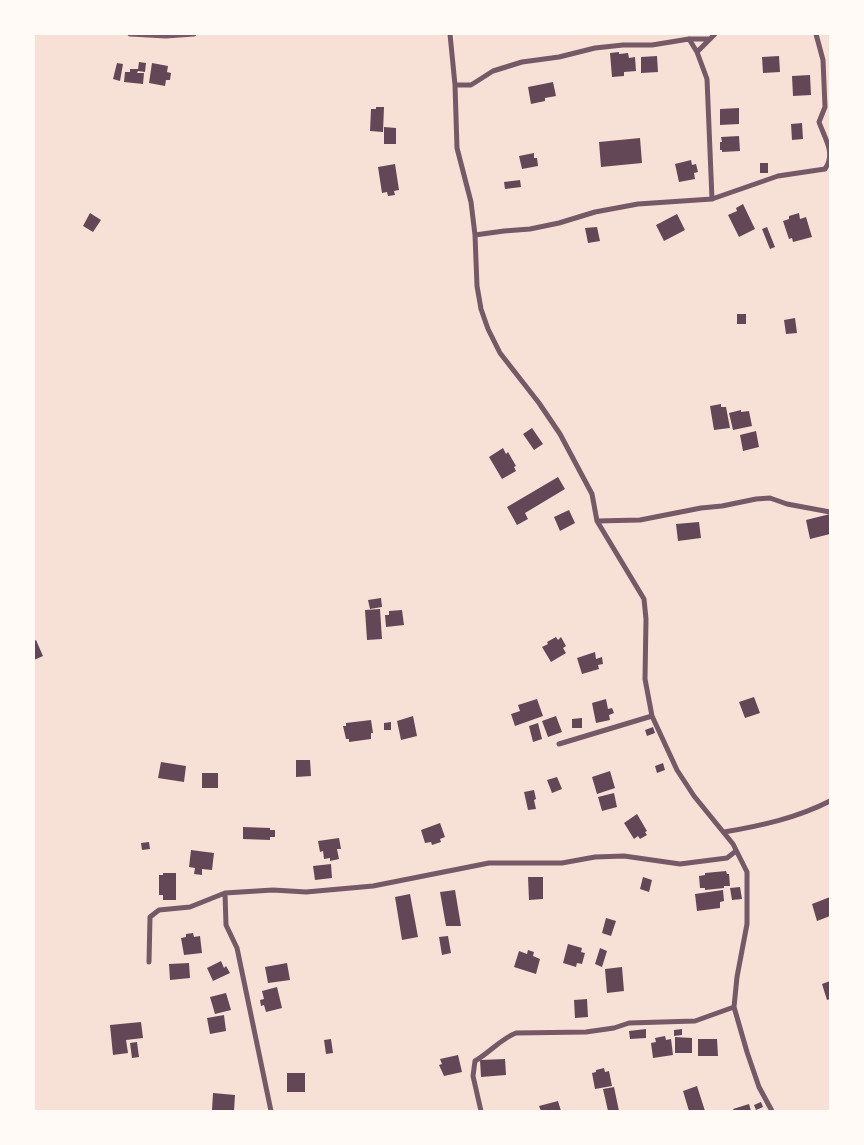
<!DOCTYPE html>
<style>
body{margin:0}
#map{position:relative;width:864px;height:1145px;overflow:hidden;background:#f7e1d7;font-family:Raleway,sans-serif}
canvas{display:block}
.frame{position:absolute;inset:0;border:35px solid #fffaf5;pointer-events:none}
</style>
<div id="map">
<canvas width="864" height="1145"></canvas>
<div class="frame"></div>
</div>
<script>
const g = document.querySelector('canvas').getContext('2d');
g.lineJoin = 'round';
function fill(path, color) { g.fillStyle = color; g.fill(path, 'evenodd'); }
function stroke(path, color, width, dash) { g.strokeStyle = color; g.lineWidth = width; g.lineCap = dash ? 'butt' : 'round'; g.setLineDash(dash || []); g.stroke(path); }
fill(new Path2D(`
 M619,52V54L628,53L629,58L635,57L636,71L624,72V76L612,77L610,53Z
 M657,56L658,72L641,73V57Z
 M779,56L780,72L763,73L762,57Z
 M139,62L146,63L145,72L138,71L137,73H144L143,84L124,82L125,72H130V69H138Z
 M117,63L123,64L120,81L113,79Z
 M152,63L168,66L167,72L171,73L170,80H166L165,86L149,83Z
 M810,75L811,95L793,96L792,76Z
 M553,82L556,96L545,98V101L531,104L528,87Z
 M376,107H384L383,132L370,131L371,109H376Z
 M739,108V124L720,125V109Z
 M802,123L803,139L792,140L791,124Z
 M384,127L396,128V144H384Z
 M739,136L740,151L722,152V150H720V142H722L721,137Z
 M640,138L642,163L601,167L599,142Z
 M534,153V158H537L538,166L522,169L519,156Z
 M691,160L692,165L696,164L698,172L694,173L695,179L679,182L675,164Z
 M760,163H768V173H760Z
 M395,164L399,190L394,191L395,195L388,196L387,192L382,193L378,167Z
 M520,180L521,187L505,189L504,182Z
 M743,204L755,229L739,237L728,215L737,211L736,208Z
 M90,213L101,220L93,232L83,226Z
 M799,213L800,219L806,217L812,237L793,242L792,238L789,239L783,221L789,219V216Z
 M677,214L685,230L664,241L656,225Z
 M597,227L600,241L588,243L585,228Z
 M767,227L775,247L770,249L762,229Z
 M737,314H746V324H737Z
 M795,318L797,333L786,334L784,320Z
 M721,404V407H726L730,428L714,430L710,406Z
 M741,410V412L749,411L752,426L733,430L729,413Z
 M532,428L543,444L534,450L523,434Z
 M756,431L759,447L743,451L740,435Z
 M503,448L506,454L508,452L516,466L514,467L516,471L502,479L489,457Z
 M558,477L565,489L525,513L528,519L517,525L507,507Z
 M569,510L575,523L560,531L554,517Z
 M830,514V534L810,539L806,520Z
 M699,522L701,538L678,541L676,524Z
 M381,598L382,607L370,609L368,600Z
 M380,609L382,639L367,640L365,610Z
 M402,610L404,625L386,627L385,615H389V611Z
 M556,637L558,640L561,637L566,646L563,648L566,653L551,662L542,647L548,644L547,642Z
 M36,640L43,656L34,660V641Z
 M595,652L596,659L602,657L603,664L598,665L599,669L582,674L577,658Z
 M754,697L760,713L745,718L739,702Z
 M537,699L543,716L515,726L511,714L520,711L518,705Z
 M606,699L608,709L612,708L614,713L609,715L610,720L596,723L592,703Z
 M413,716L417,736L401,740L397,721Z
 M556,716L562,732L548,737L542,721Z
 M582,718V728H572V719Z
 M371,720L373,733H371V739L349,742V739H346L343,726H346V723Z
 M391,722V730H384V723Z
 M538,723L542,739L533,742L529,726Z
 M653,727L655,733L647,736L645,730Z
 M296,760H310L311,776L296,777Z
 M161,762L186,766L184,782L158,778Z
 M663,763L665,770L657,773L655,766Z
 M610,771L615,788L597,794L592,777Z
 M202,773H218V788H202Z
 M557,777L562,789L552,793L547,780Z
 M534,790L536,799L534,800L536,809L528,810L524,792Z
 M614,793L617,807L602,811L598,797Z
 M637,814L647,831L645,832L647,835L640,839L638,836L634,839L624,823Z
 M440,823L445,837L440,839L441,842L432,845L431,842L425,843L421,830Z
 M243,827L270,828V830H275V837H270V840L243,839Z
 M339,838L341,849H337L339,859L330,861V858L324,859L323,851L320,852L318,841Z
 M149,842L150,849L142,850L141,843Z
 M191,850L214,853L212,870L202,869V875L194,874L195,868L189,867Z
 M331,864L332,878L315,880L313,866Z
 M726,871L727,874H729L730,886H724V888L705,890V888H700L699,876L705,875V873Z
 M163,873H176V900H163V895H159V875H163Z
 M528,877H543V899L529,900Z
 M643,877L652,880L649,892L640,889Z
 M740,887L742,899L732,900L730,888Z
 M455,890L461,926H446L440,892Z
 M723,890L724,901L720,902V908L697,911L695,894Z
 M410,894L418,937L402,940L395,897Z
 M830,897V916L817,921L812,904Z
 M606,918L616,921L611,936L602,933Z
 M193,933L194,937L200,936L202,953L184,955L181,938L186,937V934Z
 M448,936L451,953L442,955L439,937Z
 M568,944L582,948L581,952L585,953L582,964L577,963L576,967L563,963Z
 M600,948L607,951L602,967L595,964Z
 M528,950L534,952L533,956L540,959L536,974L514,967L519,951L527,954Z
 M221,961L224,968L226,966L230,973L213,981L207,968Z
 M189,963L190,978L170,980L169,964Z
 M287,963L290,980L268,983L265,967Z
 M622,967L624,991L607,993L605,969Z
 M830,981V999L827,1000L822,984Z
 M277,987L282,1008L266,1012L264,1005L261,1006L260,1000L264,999L262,991Z
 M226,993L231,1010L215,1014L210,997Z
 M587,999L588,1017L575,1018L574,1000Z
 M224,1015L226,1031L210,1034L207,1018Z
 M141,1022L143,1038L126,1040L128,1053L113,1055L110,1025Z
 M646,1029V1038L630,1039L629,1031Z
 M682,1029V1035L674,1036V1030Z
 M665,1036L666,1040L671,1039L673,1055L653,1058L651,1043L656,1042L655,1038Z
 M675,1037L692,1038V1053H675Z
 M331,1039L333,1053L326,1054L324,1040Z
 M698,1039H717L718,1056H698Z
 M137,1042L139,1057L132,1058L130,1043Z
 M458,1055L462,1072L444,1076L439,1065L442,1064L440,1059Z
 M505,1059L506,1075L481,1077L480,1060Z
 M604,1068L605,1072L609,1071L612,1086L595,1089L592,1073L596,1072V1070Z
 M287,1073H305V1092H287Z
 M697,1086L705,1111H689L683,1091Z
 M614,1087L619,1111H608L603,1089Z
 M213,1093L235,1095L234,1111L212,1110Z
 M558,1101L561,1111H541L539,1106Z
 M761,1102L763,1107L756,1110L754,1105Z
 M749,1104L751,1111H734L733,1109Z`), '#644757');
stroke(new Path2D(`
 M130,34L166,36L194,34
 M450,34L455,85L457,148L471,202L475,235L477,286L481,309L488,329L500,353L539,403L560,434L592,494L597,521L644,599L646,619L645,679L652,716L677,770L694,796L733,844L747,872V924L737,977L734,1007L747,1052L759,1087L772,1111
 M689,39L697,52L707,79L712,199
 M697,52L710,39
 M455,85H471L493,71L522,62L559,57L595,48L623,45H652L689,39H710L715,34
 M475,235L504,231L530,229L559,223L595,212L638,204L712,199L778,176L825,169C836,153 825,139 819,122L825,107L823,60L816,34
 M597,521L640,520L701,508L722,506L756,499L770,498L787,504L830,512
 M559,744L652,716
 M724,832C760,826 797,818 830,801
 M225,893L226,925L237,948L271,1111
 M149,962L150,917L159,910L190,907L225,893L273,890L306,892L373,886L489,863H562L595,857L624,856L680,864L727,858L736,851
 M481,1111L473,1076L475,1061C489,1053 502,1038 516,1033L586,1032L614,1028L629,1023L695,1021L734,1007`), '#755966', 5);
</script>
